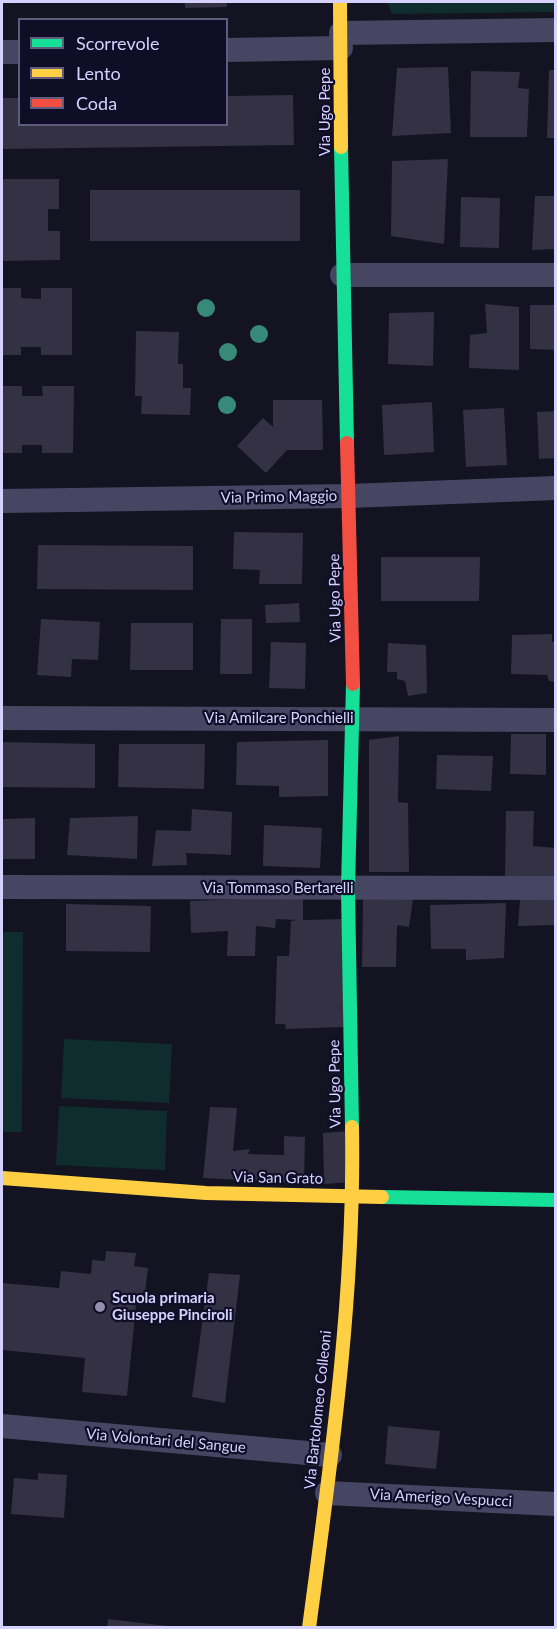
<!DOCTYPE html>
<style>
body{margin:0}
#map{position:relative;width:557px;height:1629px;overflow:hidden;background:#141321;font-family:Lato,sans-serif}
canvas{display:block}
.frame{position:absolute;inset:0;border:3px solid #d6d2ff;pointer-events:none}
.legend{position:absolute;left:18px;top:18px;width:210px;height:108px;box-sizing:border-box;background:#100d27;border:2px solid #5f5c7d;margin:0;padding:8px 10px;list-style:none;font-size:18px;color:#d6d2ff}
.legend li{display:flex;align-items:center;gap:12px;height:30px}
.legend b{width:30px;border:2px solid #5f5c7d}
</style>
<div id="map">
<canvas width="557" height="1629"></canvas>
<div class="frame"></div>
<ul class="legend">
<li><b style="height:8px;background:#16e098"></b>Scorrevole</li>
<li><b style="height:8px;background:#ffcf43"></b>Lento</li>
<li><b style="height:8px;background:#f24e42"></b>Coda</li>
</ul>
</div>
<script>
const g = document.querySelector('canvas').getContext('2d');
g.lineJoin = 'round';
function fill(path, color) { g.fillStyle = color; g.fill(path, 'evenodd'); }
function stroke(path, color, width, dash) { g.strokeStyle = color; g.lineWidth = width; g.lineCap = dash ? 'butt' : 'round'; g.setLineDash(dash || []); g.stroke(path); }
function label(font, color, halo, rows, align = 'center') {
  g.font = font + ' Lato,sans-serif'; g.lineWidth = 4.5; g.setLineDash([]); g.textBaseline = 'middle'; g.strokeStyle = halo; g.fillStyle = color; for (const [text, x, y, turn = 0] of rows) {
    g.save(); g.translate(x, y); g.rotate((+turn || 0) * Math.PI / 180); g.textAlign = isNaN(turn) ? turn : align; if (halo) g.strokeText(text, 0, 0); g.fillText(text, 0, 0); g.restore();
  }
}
fill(new Path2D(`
 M387,2H555V12L392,14Z
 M2,932H23L22,1132H2Z
 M64,1039L172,1044L169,1103L61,1098Z
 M59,1106L167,1111L165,1170L56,1165Z`), '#102d2d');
fill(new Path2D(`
 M185,2H227V7L185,8Z
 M448,67L451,133L392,136L397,68Z
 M549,70H556V138H547Z
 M471,71L520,72L518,88L529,89L527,137H470Z
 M293,95L294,145L2,149V98H20V124H226V96Z
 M448,159L444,244L391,236L392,161Z
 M2,179H59V209H48V231H60V260L2,261Z
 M90,190H300V241H90Z
 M535,196H556V249L532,250Z
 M461,197L500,198L499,248L460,247Z
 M2,288H21V298L41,299V288H72V355H41V347H21V355H2Z
 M485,304L519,307V370L469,368L470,335L487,333Z
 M530,305H556V350L530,349Z
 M434,312L433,366L388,364L389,313Z
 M136,331L179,332L178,364H183V388H191L190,415L141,414L142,396H135Z
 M2,386H22V396H43L42,386H74L73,453H42V445H22V453H2Z
 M273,400H322L323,450H287L266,473L237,446L263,418L273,427Z
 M432,402L434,452L384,455L382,405Z
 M504,408L507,465L466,467L463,410Z
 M556,411V458L539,459L537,412Z
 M234,532L303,533L302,584H259L260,570L233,569Z
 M38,545L193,546V590L37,589Z
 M381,557H480L479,601H381Z
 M299,603L300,622L266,623L265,605Z
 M41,619L100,622L98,660L72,659L71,677L37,675Z
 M221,619H252V674H220Z
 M131,623H193V670H130Z
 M552,634V642H556V682L549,681L547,675L511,674L512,635Z
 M271,642L306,643L305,689L269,688Z
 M388,643L426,645L427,693L408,696L405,681L397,679V672H387Z
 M511,734H546V775L510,774Z
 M399,736L398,802L408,803L409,872H369V740Z
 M328,740V796L279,797V786L236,785L237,742Z
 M2,742L95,744V788L2,787Z
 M119,744H205L204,789L118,787Z
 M437,755L493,756L491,791L436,789Z
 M192,809L232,812L231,855L186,853L187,865L152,866L156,830L191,831Z
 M506,811H534L533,846L556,848V878L505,877Z
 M138,816L137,859L67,855L70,818Z
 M35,818V859H2V819Z
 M264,825L322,828L320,868L263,866Z
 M303,897V920L344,919L343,1027L286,1029L285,1024H275L277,956H289L291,921L297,920L276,919L275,928L256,926L255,956H227L228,931L191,933L190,901Z
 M363,898L413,899L409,927L397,925L396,967H362Z
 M556,898V925L518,926L520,899Z
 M506,903L504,958L466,960V949H431L430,905Z
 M66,904L151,906L150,952L66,951Z
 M210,1107L237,1108L233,1151L250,1149L248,1154L284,1155V1136L305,1137L304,1183L203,1178Z
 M350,1131L351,1182L324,1184L323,1133Z
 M106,1251L136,1253L134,1266L148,1268L145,1293L137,1295L127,1396L82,1392L85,1358L2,1350V1283L59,1288L61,1271L91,1274L92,1260L105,1261Z
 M209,1273L240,1275L225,1403L192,1397Z
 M388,1426L440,1431L436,1469L385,1464Z
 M38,1473L67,1475L64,1518L11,1514L14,1478L38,1480Z
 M108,1619L168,1626V1628H107Z`), '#333143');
stroke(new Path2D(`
 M341,33L556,30
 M226,50L341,48
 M2,52H20
 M342,275H556
 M2,501L349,496L556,488
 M2,718L556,720
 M2,887L556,888
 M2,1426L330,1455
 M327,1493L556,1504`), '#474662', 24);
stroke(new Path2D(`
 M341,147L347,443
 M352,1127L348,889L353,684
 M382,1197L556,1200`), '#16e098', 14);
stroke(new Path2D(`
 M340,2L341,147
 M2,1178L206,1193L382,1197
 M309,1628C331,1462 355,1294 352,1127`), '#ffcf43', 14);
stroke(new Path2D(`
 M347,443L353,684`), '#f24e42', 14);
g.fillStyle = '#378a78';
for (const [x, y] of [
 [206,308],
 [259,334],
 [228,352],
 [227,405]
]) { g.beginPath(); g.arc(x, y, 9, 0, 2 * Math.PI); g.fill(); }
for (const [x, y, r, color] of [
 [100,1307,6,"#928fb1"]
]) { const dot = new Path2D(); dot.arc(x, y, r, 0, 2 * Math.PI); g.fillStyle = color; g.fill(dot); stroke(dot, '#100d27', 2); }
label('15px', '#d6d2ff', '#100d27', [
 ["Via Ugo Pepe",325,112,-90],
 ["Via Primo Maggio",279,497,-1],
 ["Via Ugo Pepe",335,598,-91],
 ["Via Amilcare Ponchielli",279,718],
 ["Via Tommaso Bertarelli",278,888],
 ["Via Ugo Pepe",335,1084,-91],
 ["Via San Grato",278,1178,1],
 ["Via Bartolomeo Colleoni",318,1410,-84],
 ["Via Volontari del Sangue",166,1441,5],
 ["Via Amerigo Vespucci",441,1498,3]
]);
label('bold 15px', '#d6d2ff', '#100d27', [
 ["Scuola primaria",112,1298],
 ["Giuseppe Pinciroli",112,1315]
], 'left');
</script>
